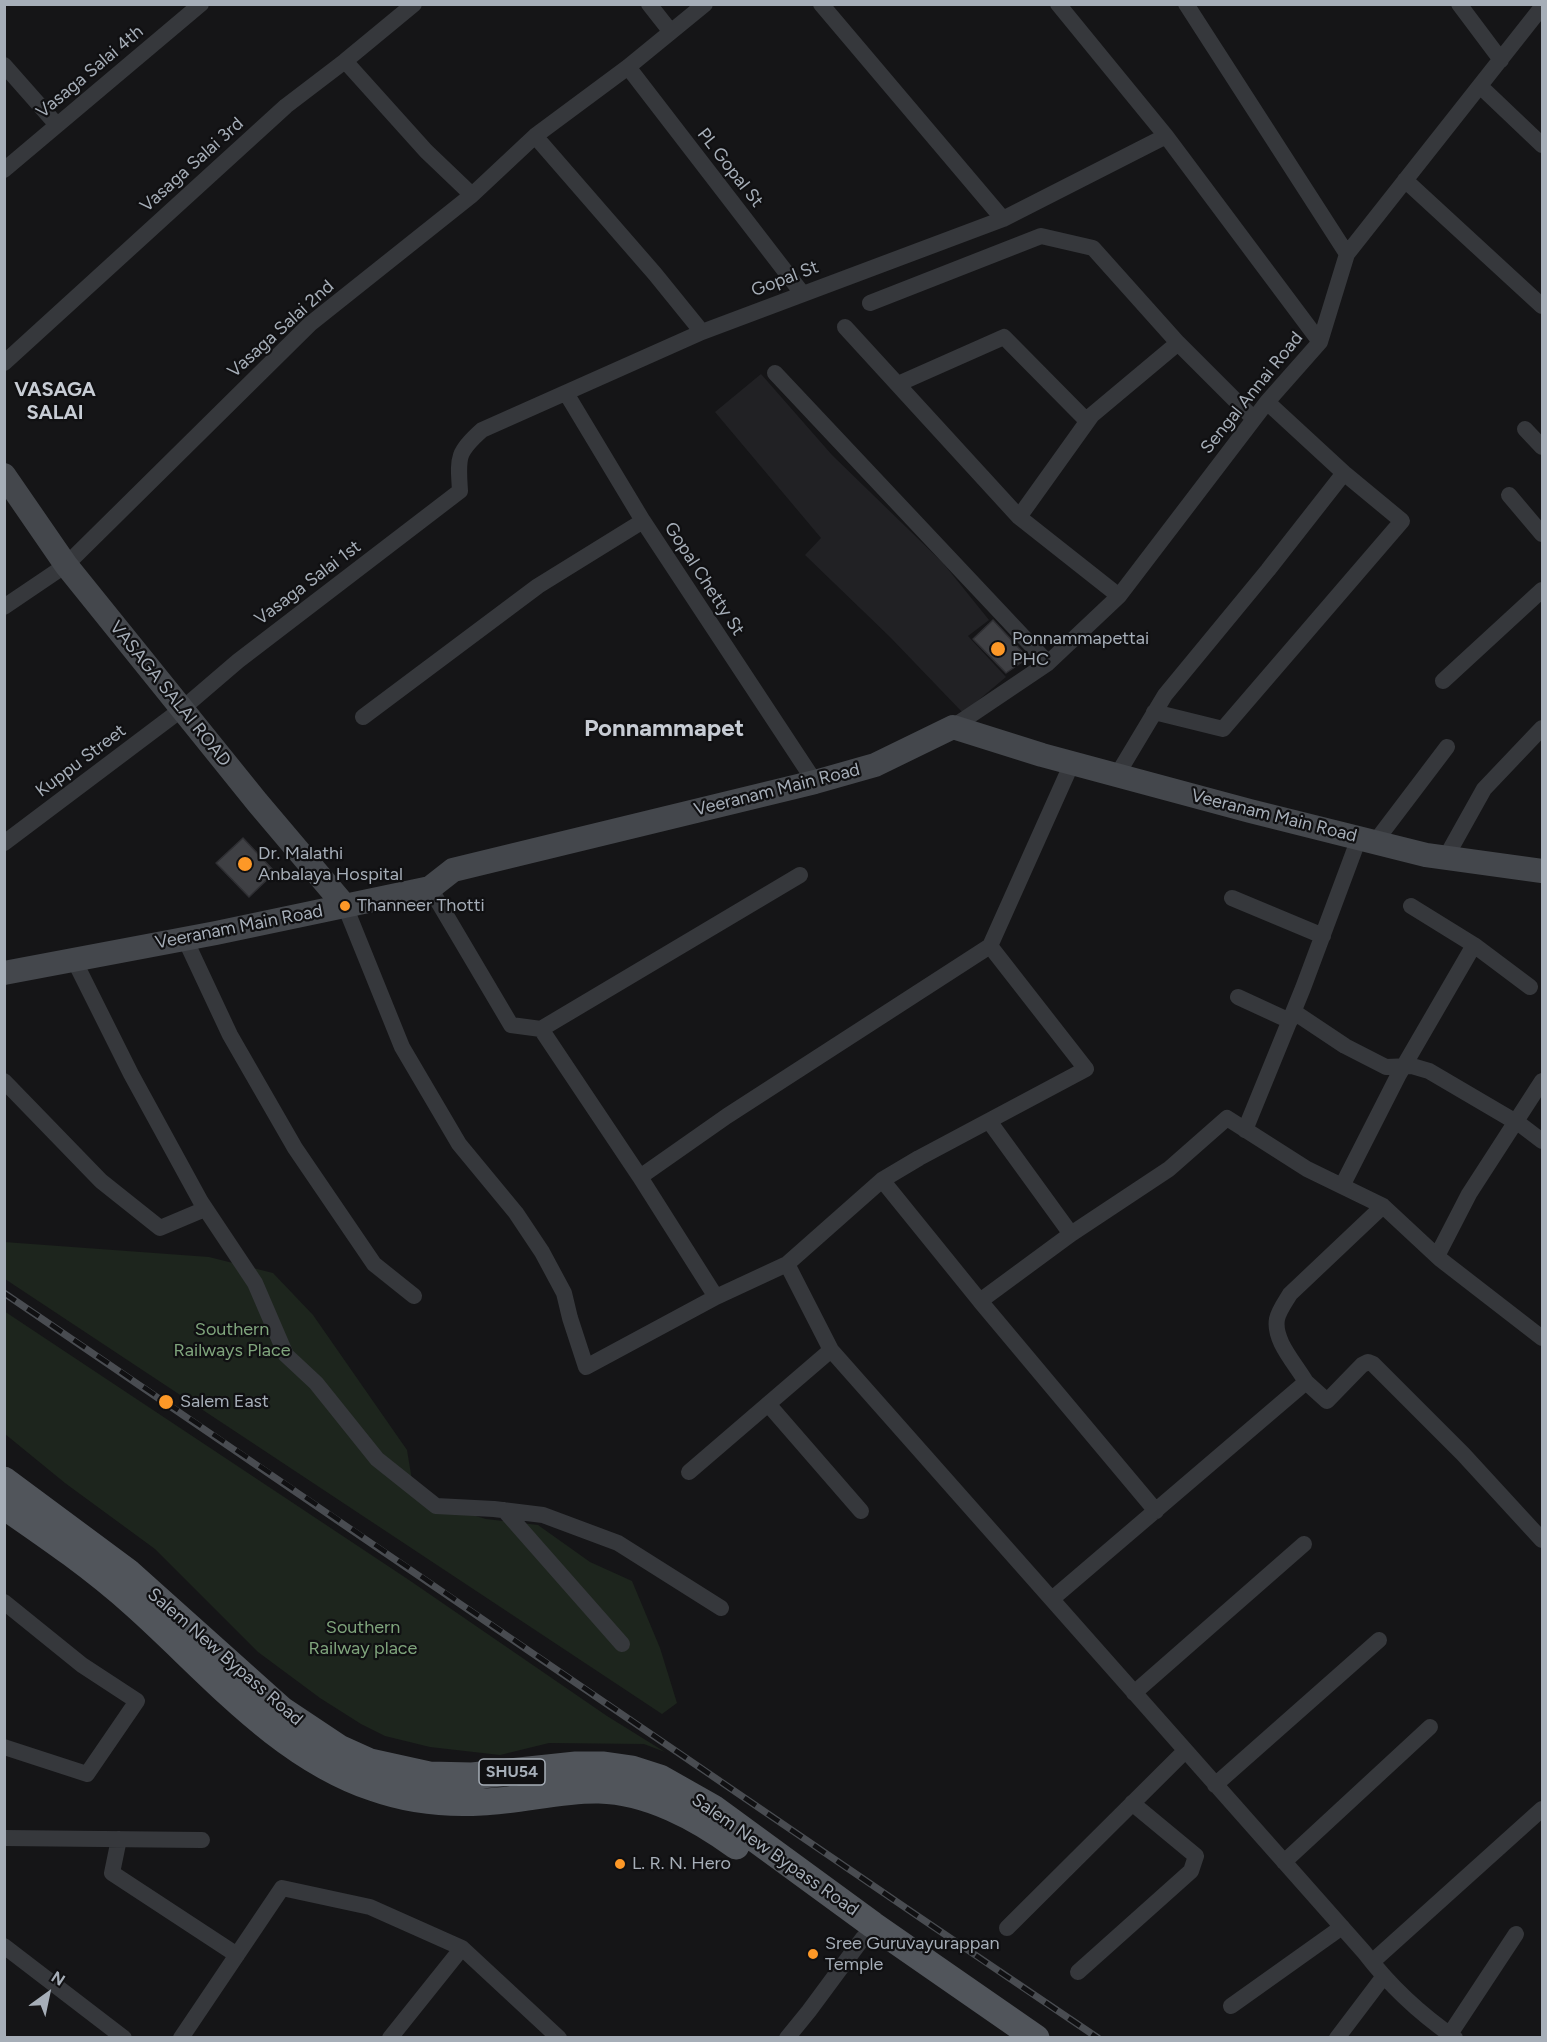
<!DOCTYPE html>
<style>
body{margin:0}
#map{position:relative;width:1547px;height:2042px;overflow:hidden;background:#151517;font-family:Figtree,sans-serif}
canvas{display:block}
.frame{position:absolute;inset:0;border:6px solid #a6aeb8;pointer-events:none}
.north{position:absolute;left:18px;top:1964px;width:60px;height:60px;-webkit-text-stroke:4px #101012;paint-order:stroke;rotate:33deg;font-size:16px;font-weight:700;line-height:24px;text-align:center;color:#a6aeb8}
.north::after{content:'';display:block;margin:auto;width:21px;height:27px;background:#a6aeb8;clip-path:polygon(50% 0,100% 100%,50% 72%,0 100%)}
</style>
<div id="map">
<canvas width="1547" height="2042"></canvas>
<div class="frame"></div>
<div class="north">N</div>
</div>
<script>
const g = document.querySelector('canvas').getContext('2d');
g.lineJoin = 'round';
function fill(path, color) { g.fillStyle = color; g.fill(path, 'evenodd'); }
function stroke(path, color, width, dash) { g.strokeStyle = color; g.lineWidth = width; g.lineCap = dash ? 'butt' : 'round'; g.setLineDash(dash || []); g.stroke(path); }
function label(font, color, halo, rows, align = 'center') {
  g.font = font + ' Figtree,sans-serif'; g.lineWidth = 4.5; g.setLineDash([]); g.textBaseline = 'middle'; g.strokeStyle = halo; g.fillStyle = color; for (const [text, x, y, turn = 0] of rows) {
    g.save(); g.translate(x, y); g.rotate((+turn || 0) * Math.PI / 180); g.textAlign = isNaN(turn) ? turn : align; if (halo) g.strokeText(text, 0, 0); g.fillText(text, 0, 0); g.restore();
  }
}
fill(new Path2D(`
 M761,374L832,455L943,563L989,620L968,636L1006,677L963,713L890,637L805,555L821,538L715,412Z`), '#212124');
fill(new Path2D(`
 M4,1242L209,1257L273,1273L313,1315L407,1450L415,1498L486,1519L538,1525L590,1562L632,1581L660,1648L677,1703L662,1714L5,1279Z
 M4,1311L409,1580L607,1716L665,1752L644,1744L549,1743L500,1755L430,1747L385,1736L361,1724L320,1698L258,1652L155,1549L65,1483L5,1434Z`), '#1d251d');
const building = new Path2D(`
 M993,620L1028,658L1006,673L973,639Z
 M243,838L275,872L249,897L216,863Z`);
fill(building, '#3f4044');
stroke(building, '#2f2f33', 1.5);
stroke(new Path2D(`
 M649,4L671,32
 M821,4L1003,219
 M1058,4L1166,136L1320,342
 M1186,4L1347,254
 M1459,4L1501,60
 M345,61L426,151L472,195
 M4,65L57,125
 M628,67L802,293
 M1480,86L1542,145
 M535,136L655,274L702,332
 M4,170L201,4
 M1405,180L1542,306
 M870,303L1041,236L1093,248L1178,343L1254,419
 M845,327L1019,517L1119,596
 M4,363L286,106L345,61L414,4
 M775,373L1048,663
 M898,384L1004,337L1087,421
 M566,393L643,521L815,782
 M1525,429L1542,447
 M1509,495L1542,534
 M1019,517L1092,415L1178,343
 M4,607L66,565L310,324L472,195L535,136L628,67L705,4
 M1443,681L1542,590
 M1154,712L1223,729L1402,521L1344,473L1267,402
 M363,717L538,586L643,521
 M953,727L1048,663L1119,596L1267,402L1320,342L1347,254L1542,7
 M1117,775L1165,695L1268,570L1344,473
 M1375,842L1447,747
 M4,843L182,709L238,661L460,491C458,458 456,453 482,430L702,332L1003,219L1166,136
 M1446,857L1484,789L1542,728
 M430,888L511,1025L541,1029L800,875
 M1232,898L1323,936
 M345,906L402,1047L459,1144L516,1213L542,1252L564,1293L570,1318L586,1367L716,1297
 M1411,906L1474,945L1530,987
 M185,939L230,1035L295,1148L374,1264L414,1296
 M74,960L131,1074L201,1202L255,1283L286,1355L316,1383L377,1459L436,1506L494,1509L543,1515L618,1543L721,1608
 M1238,997L1290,1021
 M1294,1012L1345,1046L1386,1067L1412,1066L1429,1071L1521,1125L1542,1141
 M541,1029L640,1177L727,1116L990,946
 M4,1081L101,1181L160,1228L205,1209
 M989,1121L1071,1234
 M1245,1130L1303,988L1359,838
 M640,1177L716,1297L787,1264L831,1350L1364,1952C1390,1986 1420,2014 1455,2038
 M882,1180L980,1301
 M1342,1186L1398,1076L1474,945
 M1437,1256L1469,1194L1542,1081
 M787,1264L882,1180L919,1158L1086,1069L990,946L1072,763
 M1306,1382L1327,1401L1362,1365L1368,1362L1373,1364L1463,1454L1542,1540
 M768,1404L861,1511
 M689,1472L831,1350
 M504,1510L622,1644
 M1156,1511L980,1301L1071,1234L1169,1169L1227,1118L1307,1169L1383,1206L1440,1259L1542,1338
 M1052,1599L1306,1382C1296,1364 1273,1341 1277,1319C1279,1310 1286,1301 1290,1294L1383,1206
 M4,1602L82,1665L137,1701L87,1774L4,1747
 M1134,1693L1304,1544
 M1215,1785L1379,1640
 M4,1838L202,1840
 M119,1839L112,1873L237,1955
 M1284,1862L1430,1727
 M1007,1928L1185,1751
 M4,1946L124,2038
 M1372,1962L1542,1809
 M1078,1972L1191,1871L1196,1856L1132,1803
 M1231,2006L1342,1927
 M1450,2034L1516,1934
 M181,2038L282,1888L370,1907L462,1948
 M390,2038L462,1948L559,2038
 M787,2038L809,2011L863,1938
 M1337,2038L1384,1976`), '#36383c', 16);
stroke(new Path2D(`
 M4,475L66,565L257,802L345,906
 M4,973L216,933L430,888L453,870L815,782L875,765L953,727L1042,755L1250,811L1426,855L1542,871`), '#44474c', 24);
stroke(new Path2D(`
 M4,1480L128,1572L282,1710L339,1748L370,1762L429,1775L472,1776L576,1765H604L632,1769L660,1778L713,1808L873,1925L1036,2038
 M4,1506C49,1537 94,1568 135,1605C208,1670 278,1756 374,1788C408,1800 447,1804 482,1802C521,1801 560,1789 599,1790C648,1791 698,1818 736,1846`), '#51555b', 27);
const rail = new Path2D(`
 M4,1293C371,1539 732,1792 1098,2038`);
stroke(rail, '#494c51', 7);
stroke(rail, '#101012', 4.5, [14]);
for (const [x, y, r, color] of [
 [998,649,8,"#fd9827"],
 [245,864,8,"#fd9827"],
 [345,906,6,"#fd9827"],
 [166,1402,8,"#fd9827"],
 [620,1864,6,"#fd9827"],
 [813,1954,6,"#fd9827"]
]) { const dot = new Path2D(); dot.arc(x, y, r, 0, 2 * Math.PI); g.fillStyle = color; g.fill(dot); stroke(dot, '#101012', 2); }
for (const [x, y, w] of [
 [512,1772,66]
]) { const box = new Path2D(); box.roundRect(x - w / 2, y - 13, w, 26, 4.5); g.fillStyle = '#101012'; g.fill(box); stroke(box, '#a6aeb8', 1.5); }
label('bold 16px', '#a6aeb8', null, [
 ["SHU54",512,1772]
]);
label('18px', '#a6aeb8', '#101012', [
 ["Vasaga Salai 4th",90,72,-40],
 ["Vasaga Salai 3rd",192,165,-42],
 ["PL Gopal St",730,168,52],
 ["Gopal St",785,279,-21],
 ["Vasaga Salai 2nd",281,329,-42],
 ["Sengal Annai Road",1252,393,-51],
 ["Gopal Chetty St",704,579,57],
 ["Vasaga Salai 1st",308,583,-37],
 ["VASAGA SALAI ROAD",170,694,51],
 ["Kuppu Street",81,761,-37],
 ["Veeranam Main Road",777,790,-14],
 ["Veeranam Main Road",1274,816,14],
 ["Veeranam Main Road",239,927,-11],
 ["Salem New Bypass Road",225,1657,41],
 ["Salem New Bypass Road",775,1855,35]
]);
label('18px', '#a6aeb8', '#101012', [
 ["Ponnammapettai",1012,639],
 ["PHC",1012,660],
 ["Dr. Malathi",258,854],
 ["Anbalaya Hospital",258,875],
 ["Thanneer Thotti",357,906],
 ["Salem East",180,1402],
 ["L. R. N. Hero",632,1864],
 ["Sree Guruvayurappan",825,1944],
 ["Temple",825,1965]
], 'left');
label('18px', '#7fa47c', '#101012', [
 ["Southern",232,1330],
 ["Railways Place",232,1351],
 ["Southern",363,1628],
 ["Railway place",363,1649]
]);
label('bold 20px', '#c7ccd4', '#101012', [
 ["VASAGA",55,390],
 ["SALAI",55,413]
]);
label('bold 24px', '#c7ccd4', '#101012', [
 ["Ponnammapet",664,729]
]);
</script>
